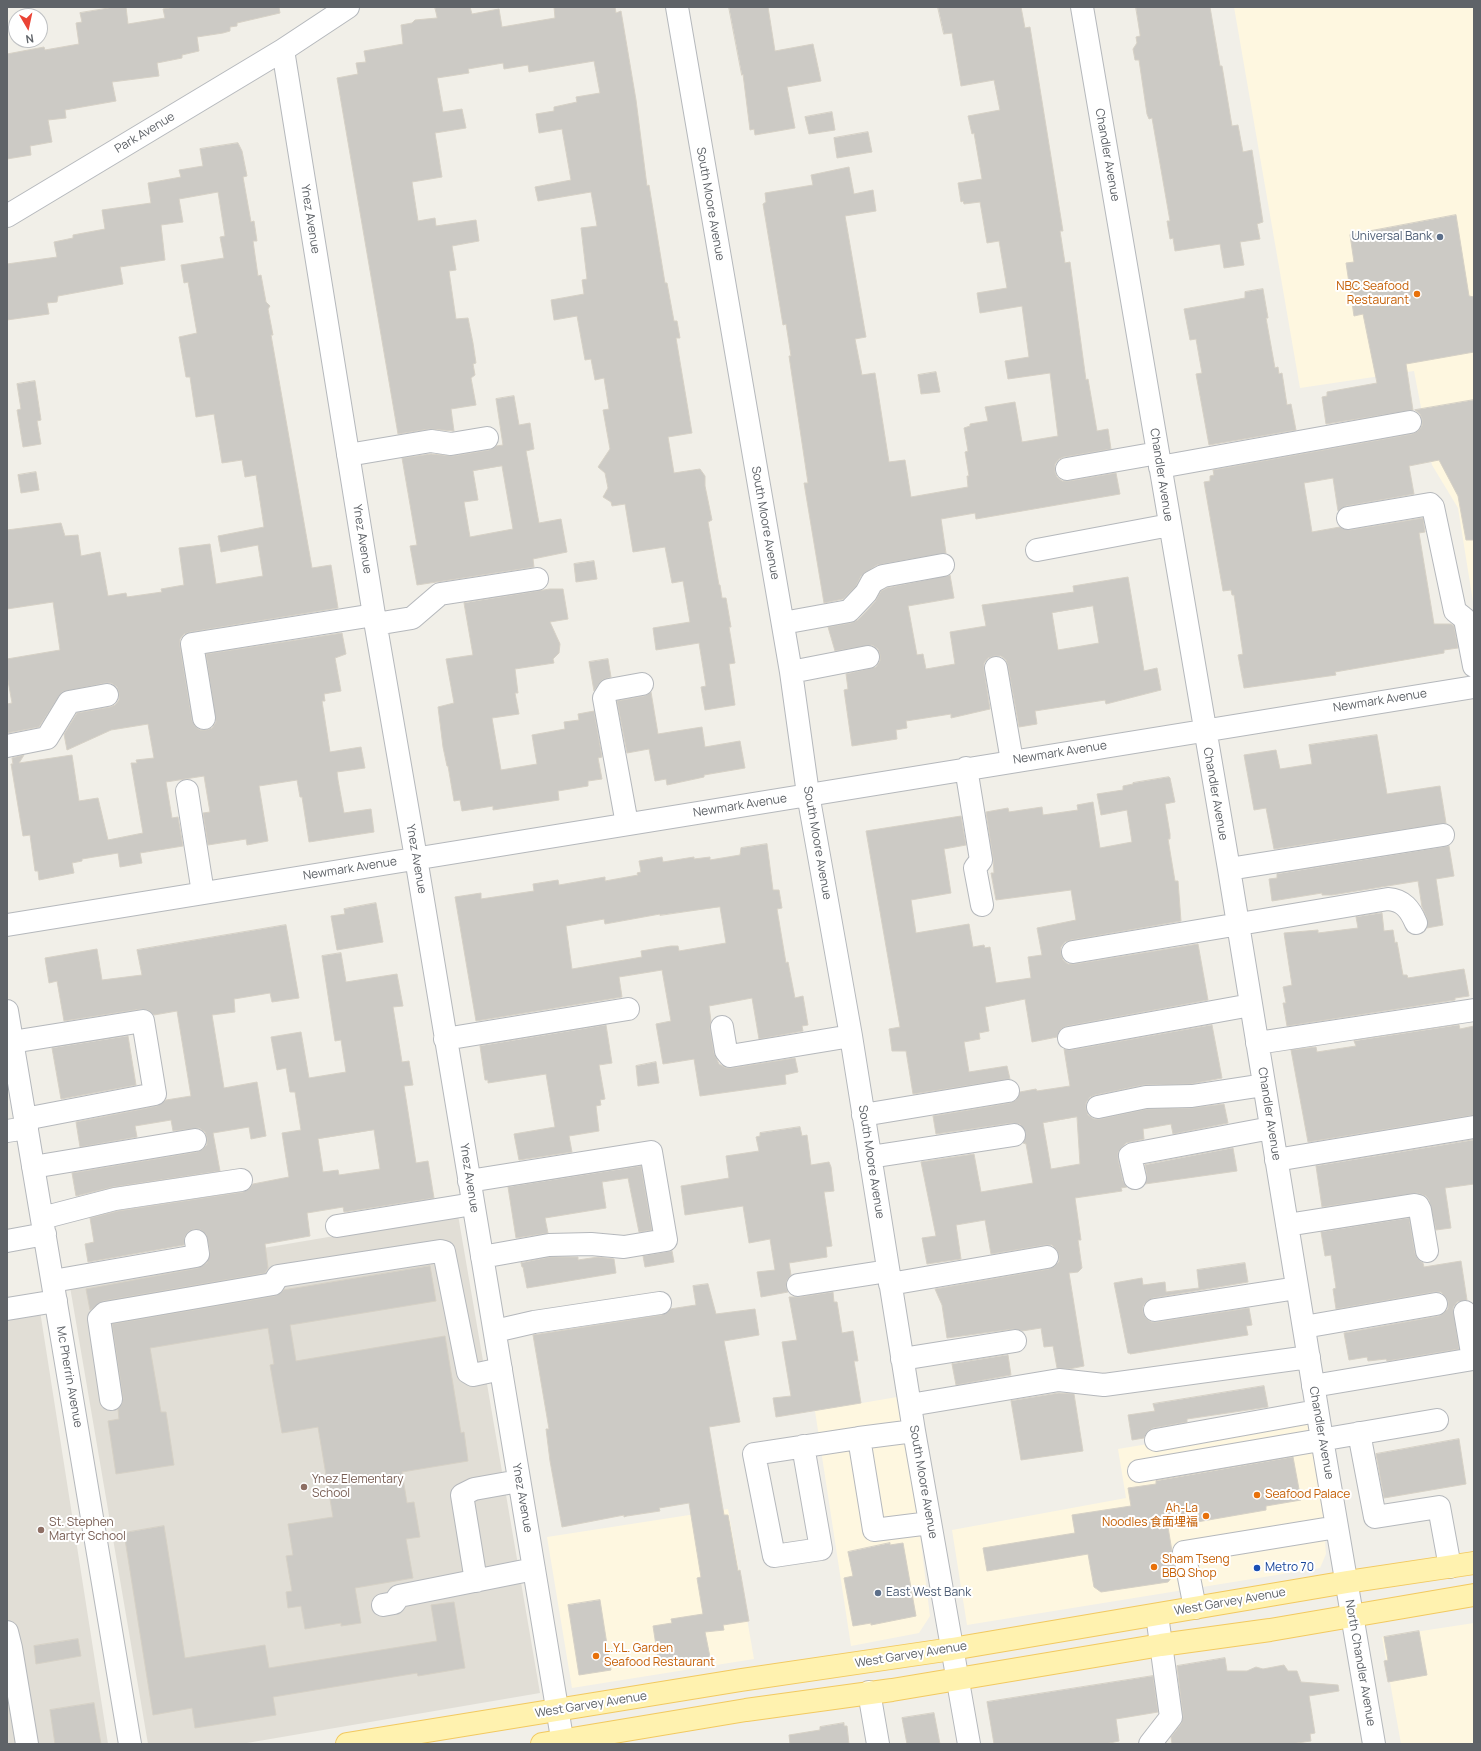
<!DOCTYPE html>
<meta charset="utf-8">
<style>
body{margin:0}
#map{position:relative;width:1481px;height:1751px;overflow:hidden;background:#f1efe8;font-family:Manrope,sans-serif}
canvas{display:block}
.frame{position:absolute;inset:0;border:8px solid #5f6368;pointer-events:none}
.north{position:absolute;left:8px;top:8px;width:40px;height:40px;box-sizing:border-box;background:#fff;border:1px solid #bfc1c3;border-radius:50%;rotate:171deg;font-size:11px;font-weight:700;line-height:16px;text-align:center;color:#5f6368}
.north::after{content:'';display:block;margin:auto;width:14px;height:18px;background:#ea4335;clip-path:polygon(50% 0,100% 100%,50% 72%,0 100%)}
</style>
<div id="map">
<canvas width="1481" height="1751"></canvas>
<div class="frame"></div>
<div class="north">N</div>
</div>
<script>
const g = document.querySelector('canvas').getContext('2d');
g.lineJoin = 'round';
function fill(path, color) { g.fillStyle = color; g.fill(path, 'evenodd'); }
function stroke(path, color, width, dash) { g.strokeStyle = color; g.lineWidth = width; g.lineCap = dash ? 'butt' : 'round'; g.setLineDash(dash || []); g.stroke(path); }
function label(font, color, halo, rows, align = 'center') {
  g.font = font + ' Manrope,"Noto Sans SC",sans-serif'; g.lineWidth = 4; g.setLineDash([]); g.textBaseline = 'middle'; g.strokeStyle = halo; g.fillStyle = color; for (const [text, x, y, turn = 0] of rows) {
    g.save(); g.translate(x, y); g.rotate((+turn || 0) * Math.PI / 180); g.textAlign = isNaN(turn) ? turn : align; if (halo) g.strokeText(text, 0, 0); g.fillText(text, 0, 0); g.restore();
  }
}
fill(new Path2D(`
 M1234,7H1474V608L1458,508L1432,465L1414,371L1300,388Z
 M903,1396L930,1616L919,1633L851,1646L815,1411Z
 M1315,1416L1326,1554L1320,1568L967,1625L952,1530L1126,1498L1118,1449Z
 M728,1509L754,1659L572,1688L547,1537Z
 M1474,1623V1744H1401L1382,1637Z`), '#fef7e0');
fill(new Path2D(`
 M458,1215L540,1693L241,1744H148L69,1281Z
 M40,1311L108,1744H7V1316Z`), '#e1ded6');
const building = new Path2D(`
 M115,7H126L128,24L165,18L163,9L176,7H279L280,13L237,23V26L230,27V31L223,33L197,37L199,51L182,55V58L157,63L159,76L112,82L116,101L65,110L66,118L48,120L52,142L30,146L31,155L7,159V54L44,47L45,50L79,44L76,23L82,22L80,13Z
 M435,7H470L472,14L499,9L502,27L555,18L554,7H615L616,13L621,11L636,100L647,186L649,185L665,283H667L674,321H677L680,338H676L692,433L668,437L674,473L700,469L705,476V486L712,520L708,522L719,585H720L722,598H726L731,627H729L735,663L729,664L735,705L705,710L701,687L706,686L699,643L656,650L653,628L690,622L683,581L672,583L665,547L633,552L625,504L612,506L611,502L603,497L608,488L605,473L598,467L610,449L603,410L609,409L604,378L595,380L591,359L585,360L577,316L554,320L551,300L584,294L582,280L587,279L581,228L597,226L591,192L538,201L535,187L571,180L562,129L539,133L536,114L554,111V107L577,102L576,97L600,93L594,61L529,72L528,65L504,69L503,63L468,69L469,73L437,78L443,112L462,109L466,128L435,133L442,177L412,182L418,221L435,218L436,226L476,220L479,241L452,246L456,270L449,271L456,319L468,318L473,343L476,363L473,364L475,375L471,378L476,405L451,409L454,431L429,429L398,434L337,78L358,74L356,63L366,62L364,51L403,44L401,25L412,23L415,20L437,18Z
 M729,7H768L775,51L813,44L821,81L787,87L795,128L755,135L754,129L750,130L743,74L742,75Z
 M938,7H1021L1025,28L1030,27L1063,231H1060L1065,263L1070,262L1086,380L1088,379L1097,431L1108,429L1111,449L1064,457L1059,459L1055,464V472L1057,477L1062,481H1069L1116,473L1120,494L976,519L975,513L941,519L946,553L877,565L861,576L856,586L843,599L824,603L804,483H808L789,356H791L786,324L783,325L763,204L766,202L765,193L813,185L811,175L849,167L854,194L873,190L876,211L845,216L866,337L855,339L862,375L875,373L889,462L905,460L911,497L968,487L967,476H969L965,452L968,451L964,428L970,426V424L988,421L985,407L1015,402L1022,442L1058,436L1050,373L1008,379L1005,361L1029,357L1022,306L980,313L977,293L1007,288L999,241L987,243L980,202L964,204L963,201L961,202L958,183L982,179L974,133L972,134L968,116L1000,110L994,80L961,86L952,33L944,34Z
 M1136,7H1210L1220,66H1222L1232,126L1238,125L1243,152L1252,150L1263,222L1257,224L1260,239L1240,242L1244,265L1224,268L1220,244L1175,251L1173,238L1170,239L1167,221H1170L1152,118L1149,119L1147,114L1139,60H1135L1133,49L1137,43L1136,37L1140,36Z
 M832,112L835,130L809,134L805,117Z
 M868,132L872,152L837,158L834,138Z
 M238,143L242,151L247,176L243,177L251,222L254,221L257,241H253L258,276L261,275L266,302L270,306L268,309L273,335H271L312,568L331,565L338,608L190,632L184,634L180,639V646L192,720L195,726L200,730H206L212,728L216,722L206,654L342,633L346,654L335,658L341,691L324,694L325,701H322L330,752L361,747L365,768L337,772L338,780L344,813L371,809L374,832L309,842L302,797H300L297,780L259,786L268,841L247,845L246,839L208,845L203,813L210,812L204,776L166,782L172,818L178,817L183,846L140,853L142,863L120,867L118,853L82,859V861L72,863L74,873L39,880L38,871H35L30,835L23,836L11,764H13L12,758L24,755L19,763L72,755L79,801L98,798L108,840L143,833L131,763H137L136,760L154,758L148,724L111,730L67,750L64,734L77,713L110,707L115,705L119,700V693L117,687L111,683H105L62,692L39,727L7,733V704L12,703L7,675V659L60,650L53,602L7,609V530L61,523L65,536L78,535L81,556L100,552L108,596L126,593L127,597L162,592L161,589L184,585L179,548L210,544L216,584L263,576L258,545L221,552L218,536L264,527L256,475L245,477L242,460L222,463L214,414L196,417L190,377H186L179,337L197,333L188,282L184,283L181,265L224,258L220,237L225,236L218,192L179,199L183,222L161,225L165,260L120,267L123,284L58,296L57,302L47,303L49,314L7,320V264L57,257L54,242L73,238V235L105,229L102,210L151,203L148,183L181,177L179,170L203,166L200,149Z
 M1456,215L1469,296L1474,297V352L1406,364L1413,410L1326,424L1322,397L1327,396V392L1377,383L1363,314L1354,316L1346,263L1354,262L1350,235Z
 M1263,289L1268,318H1266L1275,368L1278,367L1279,374L1282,373L1287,405L1291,404L1296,430L1209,445L1196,374L1202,373L1196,339L1190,340L1184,309L1245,298V292Z
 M936,372L940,392L921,394L918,375Z
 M35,381L41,420L37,421L41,444L23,447L17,410L21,409L17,384Z
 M514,396L519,425L530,423L534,449L526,451L539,523L561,519L567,552L533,559L534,567L417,585L410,546L417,545L402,458L431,454L453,456L489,450L496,446L503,445L496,399ZM502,466L513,529L470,537L464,502L478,500L473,471Z
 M1474,400V540H1466L1458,496L1439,460L1409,466L1414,494L1346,506L1338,511L1333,478L1304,483L1312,532L1340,527L1350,530L1423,518L1425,532L1419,533L1434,624H1451L1454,626L1458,648L1444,650V653L1335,672L1336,675L1244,688L1238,655L1243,654L1234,595H1232L1231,590L1223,591L1204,482L1210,481V476L1214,475L1213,470L1412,434L1418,431L1422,426V419L1420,414L1415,410Z
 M36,472L39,490L21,493L18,475Z
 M594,561L597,579L576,582L574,564Z
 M950,575L954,598L908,606L917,655L923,654L926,669L955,664L950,632L986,626L982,605L1074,592L1073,586L1128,577L1144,671L1157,668L1161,690L1106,704L1105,700L1035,711L1037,724L1019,727L1008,666L1006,660L1001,656H994L988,658L984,663V670L990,709L951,718V714L906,721L907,728L896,730L897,739L852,746L844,690L848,689L846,674L876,667L880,661V655L878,649L872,645L835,651L828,627L851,623L858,620L875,602L881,591L887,588ZM1093,606L1099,643L1058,650L1052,613Z
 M550,589H563L568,619L550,622L560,644L559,653L553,659L554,663L515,669L518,693H515L519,714L492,718L501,770L537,764L532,735L565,729L564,722L579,720L578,714L594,711L602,757L598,758L602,779L588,781V786L558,791L559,800L493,810V806L462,811L460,800L454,801L448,766H447L443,747L438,707L454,703L446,659L473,655L464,603Z
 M608,659L611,677L602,680L594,691L589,662Z
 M651,692L658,734L702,727L705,747L740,741L745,768L704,775V777L667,785L666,779L655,781L649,749L627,753L617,701L644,696Z
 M1377,735L1387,794L1440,786L1446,823L1274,849L1266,808L1254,810L1244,755L1276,750L1280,769L1312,764L1309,745Z
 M1169,777L1170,778L1175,802L1165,804L1170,834V839H1168L1175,881H1178L1181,921L1071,940L1065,942L1061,947V954L1063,960L1068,964H1075L1198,944L1208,1000L1067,1026L1061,1029L1057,1037L1032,1042L1025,999L985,1007L989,1031L979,1033L980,1039L964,1042L969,1072L1007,1066L1010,1079L913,1094L906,1051H892L889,1029L900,1027L866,831L961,816L966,845L944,849L951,893L911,900L916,933L969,924L973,947L984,945L985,948L990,947L996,983L1031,978L1028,957L1042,955L1037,928L1076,920L1071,890L996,900L991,873H994L993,858L986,812L1008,808L1009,812L1042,807L1043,815L1078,810L1077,805L1093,802L1100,848L1132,842L1127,810L1101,815L1097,794L1123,790V786L1133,784V783Z
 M767,844L773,890H779L782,908L777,909L786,963L788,962L795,998L803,996L808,1025L802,1026L803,1031L759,1039L752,998L709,1006L711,1021L710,1029L714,1053L719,1064L726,1068H732L795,1058L798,1072L785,1075L786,1084L700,1096L694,1059L663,1064L656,1024L671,1021L662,970L619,977L622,997L476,1021L455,897L481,893V899L534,891L533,884L558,880L559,885L605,877V881L638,875L637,873L641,872L639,861L662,857L663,862L694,857V859L710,857V860L740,855L741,848ZM720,907L726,943L679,951L678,946H671L641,951L642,957L572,969L566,926L604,919L605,924L660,914V915Z
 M1449,846L1454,876L1436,879L1443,925L1427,928V918L1422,907L1418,881L1332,895H1322V893L1272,901L1269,879L1277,878V874Z
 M376,903L383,942L337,950L331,916L345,914L344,909Z
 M1382,913L1384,931L1393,930L1395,943L1397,942L1403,975H1407L1408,978L1464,969L1469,996L1455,998V1000L1287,1026L1283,1003H1286L1283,987L1292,985L1284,933L1318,930V933L1358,928L1356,917Z
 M286,925L299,998L272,1002L270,993L234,999L235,1012L212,1015L224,1088L257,1082L266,1136L251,1139L249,1127L213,1133L220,1171L113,1187L76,1196L72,1173L197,1152L203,1149L207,1145V1138L205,1132L199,1128L173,1131L171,1120L135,1126L137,1137L80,1147L76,1122L157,1106L166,1100L191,1096L177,1011L154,1015L148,1010L141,1009L64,1021L57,981L49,983L45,958L97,949L102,980L142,975L137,950Z
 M341,953L346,982L397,974L403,1006L393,1007L402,1062L409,1061L413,1085L404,1086L416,1163L428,1161L434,1198L344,1212L343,1207L307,1213L310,1236L265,1244L268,1268L265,1273L103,1301L90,1310L86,1289L198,1268L207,1263L210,1252L206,1234L201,1230L194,1229L189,1231L185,1236L184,1245L88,1262L85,1244L94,1242L90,1218L118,1211L243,1192L249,1189L253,1184L289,1177L282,1133L301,1130L295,1092H290L286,1068L277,1070L271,1037L301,1032L309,1078L346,1072L341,1040L335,1041L322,956ZM374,1130L380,1169L339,1175L338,1170L323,1172L318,1139Z
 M606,1025L612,1063L599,1065L605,1099L600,1100L601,1105L596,1106L599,1131L569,1136L572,1152L519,1160L514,1134L555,1127L546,1074L488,1083V1080H485L480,1046Z
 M1212,1025L1222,1078L1191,1084L1143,1085L1095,1095L1090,1097L1086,1103V1109L1088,1115L1094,1119H1100L1147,1109L1192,1108L1224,1104L1228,1123L1173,1134L1171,1124L1143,1129L1144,1139L1126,1143L1118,1152V1159L1123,1181L1127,1187L1121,1188L1122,1191L1075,1198L1081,1240H1078L1082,1268L1078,1272L1069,1273L1084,1366L1069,1369L1057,1368L1053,1346L1044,1347L1041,1328L1022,1331L1013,1329L947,1338L942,1305L935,1289L1049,1269L1055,1266L1059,1262V1255L1056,1249L1052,1245H1045L991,1254L985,1220L956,1225L961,1259L927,1264L922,1238L936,1236L921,1162L974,1154L981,1192L1033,1183L1026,1144L1023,1143L1026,1133L1020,1124L1012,1123L936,1134L933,1116L1010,1103L1016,1100L1020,1092L1036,1089L1037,1091L1070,1086L1064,1049L1071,1050ZM1077,1117L1080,1164L1051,1169L1043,1123Z
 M1459,1025L1460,1029L1474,1026V1115L1308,1142L1291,1050L1316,1047L1317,1052L1356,1046L1354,1041Z
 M128,1036L136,1085L61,1099L52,1048Z
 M656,1062L659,1083L638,1086L636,1066Z
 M800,1127L802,1136L807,1135L811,1165L829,1162L831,1167L834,1191L824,1192L832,1246L826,1247L827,1257L789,1263L791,1275L787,1280L786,1287L788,1292L761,1297L757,1272L775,1270L770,1239L749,1243L743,1206L685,1215L681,1186L729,1178L726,1156L759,1151L756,1137L760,1136V1133Z
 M1474,1140V1184L1445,1188L1451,1228L1436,1230L1429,1200L1426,1196L1417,1193L1322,1207L1316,1166Z
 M1233,1148L1237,1171L1145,1184L1147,1176L1145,1165Z
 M641,1166L652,1230L639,1232L628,1178L602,1182L606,1208L545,1218L548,1233L516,1238L508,1187Z
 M1409,1218L1415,1253L1418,1259L1423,1263L1424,1267L1461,1261L1467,1300L1457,1302L1453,1308L1459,1349L1387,1361L1386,1359L1368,1361L1367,1357L1349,1360L1344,1333L1439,1316L1444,1313L1448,1309V1301L1445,1296L1441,1292H1434L1336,1309L1333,1289L1336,1288L1331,1255L1325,1256L1321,1232Z
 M672,1251L674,1262L645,1267L643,1256Z
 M550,1257H578V1260L598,1257L614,1259L616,1273L527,1288L523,1267H522L521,1263Z
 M1245,1263L1248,1282L1153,1298L1147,1301L1143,1306V1312L1146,1318L1151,1322H1157L1249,1308L1252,1325L1246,1326L1248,1335L1130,1354V1353H1128L1114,1283L1142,1278L1143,1285L1165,1282L1166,1292L1199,1288L1197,1270Z
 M430,1266L436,1301L290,1325L296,1361L445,1336L461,1433L464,1432L468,1461L402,1472L407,1503L414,1502L420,1537L406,1539L413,1578L355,1588L361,1623L341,1626V1623L305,1629L301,1606L288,1608L286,1592L292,1591L286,1556L293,1555L288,1524L333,1517L318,1427L282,1433L270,1365L274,1364L268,1328L150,1348L161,1412H166L174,1465L116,1474L108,1421L119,1419L118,1409L122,1404L123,1398L112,1324L275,1296L284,1290Z
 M708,1284L716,1314L755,1309L759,1335L724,1341L740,1422L709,1427L724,1515H728L738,1571L740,1570L749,1621L723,1625L724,1630L705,1632L710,1657L659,1665L653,1626L672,1623L671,1619L703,1614L697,1578L701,1577L689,1503L659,1508L660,1511L627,1516L624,1517V1515L562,1527L550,1461L546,1429H549L533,1335L662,1315L670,1309L696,1305L693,1286Z
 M833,1292L834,1302H837L842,1333L853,1331L858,1361H854L861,1403L776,1417L773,1398L791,1396L782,1342L797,1340L789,1297H800Z
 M1008,1355L1011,1375L956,1385L952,1364Z
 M1264,1386L1268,1407L1187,1419V1422L1153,1428L1148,1431L1144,1438L1132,1440L1128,1415L1155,1411L1153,1404Z
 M1059,1393L1074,1394L1083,1451L1021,1460L1011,1401Z
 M1459,1439L1466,1484L1384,1498L1376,1454Z
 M1293,1457L1301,1500L1266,1506V1510L1168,1527L1176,1576L1172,1577L1168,1582L1101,1592L1094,1587L1088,1554L987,1571L983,1548L1075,1533L1072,1515L1131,1506L1128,1488L1156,1484V1481Z
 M164,1526L185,1658L265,1645L269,1668L437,1641L431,1605L454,1602L465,1668L418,1676L417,1673L273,1697L276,1715L195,1728L192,1708L153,1715L124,1533Z
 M890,1543V1545L903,1543L916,1616L871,1625V1623L853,1626L844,1578L853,1576L848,1552Z
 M600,1600L611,1670L579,1675L568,1605Z
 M1419,1631L1427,1675L1388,1682L1384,1661L1388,1660L1384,1637Z
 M78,1639L81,1656L36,1664L34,1646Z
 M1225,1658L1227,1671H1247L1256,1667L1263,1669L1284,1665L1288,1671H1297L1301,1682L1338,1685L1339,1691L1309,1696L1315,1733L1310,1734L1311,1741L1290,1744H1172L1171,1737L1181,1724L1183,1716L1177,1666Z
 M1153,1676L1158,1712L1116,1719L1119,1741L1105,1744H994L987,1702Z
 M94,1703L101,1744H55L50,1710Z
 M934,1713L940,1744H907L902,1718Z
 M844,1723V1726H847L849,1744H790L789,1735L820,1730V1727Z`);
fill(building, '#cccac5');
stroke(building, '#d6d1c6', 1);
const minor = new Path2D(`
 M348,7L283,50L374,615L416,858L563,1744
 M677,7L791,672L808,794L851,1036L914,1431L969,1744
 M1082,7L1229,869L1322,1439L1374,1744
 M7,216L283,50
 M348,455L431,441L451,444L487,438
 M1160,467L1410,422
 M1067,469L1158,453
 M1348,518L1430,504L1433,507L1455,611L1465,619L1474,666
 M1037,550L1170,525
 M783,623L849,611L866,593L872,582L883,576L943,565
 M376,624L412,618L440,594L537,579
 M996,668L1012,761
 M791,672L868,657
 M204,718L192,644L374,615
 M7,746L47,738L69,702L107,695
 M966,768L981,860L975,868L982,905
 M187,791L203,893
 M627,824L604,698L609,690L642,684
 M1229,869L1443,835
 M7,925L1474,687
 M1073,952L1388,899C1403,900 1410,909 1416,923
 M7,1011L130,1744
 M722,1027L726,1051L730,1056L851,1036
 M1069,1038L1251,1005
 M445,1039L628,1009
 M12,1042L143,1021L155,1094L25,1119
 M1257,1043L1474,1010
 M1098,1107L1146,1097L1192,1096L1264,1085
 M863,1115L1008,1091
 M7,1131L27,1128
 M870,1157L1014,1135
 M1276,1160L1474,1127
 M33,1167L195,1140
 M1135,1178L1130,1156L1133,1154L1271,1128
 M469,1181L651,1152L666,1240L624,1247L591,1244L549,1245L482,1257
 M42,1218L115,1199L241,1180
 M1287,1225L1414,1205L1418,1206L1420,1210L1427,1251
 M337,1226L473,1204
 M7,1241L45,1234
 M53,1281L196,1256L198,1254L196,1241
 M890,1284L1047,1257
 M798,1285L888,1271
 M7,1309L56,1301
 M1155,1310L1297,1288
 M1304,1327L1436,1304
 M495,1331L534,1322L660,1303
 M902,1359L1015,1341
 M1313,1386L1473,1359L1465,1312
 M111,1399L99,1319L105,1313L273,1284L278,1276L440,1251L444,1252L468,1372L473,1375L501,1369
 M910,1405L1059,1380L1104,1385L1309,1357
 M914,1431L859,1438L874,1530L930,1523
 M1359,1433L1375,1517L1439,1507L1450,1567
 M1156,1440L1317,1411
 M803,1446L821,1549L774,1556L754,1454L859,1438
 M1139,1471L1437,1420
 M476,1581L462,1495L474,1489L519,1481
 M383,1605L394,1603L399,1596L534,1569
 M1195,1608L1184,1552L1337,1527
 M7,1632L11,1648L27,1744
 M869,1692L878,1744
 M1150,1744L1171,1717L1157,1615`);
const major = new Path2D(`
 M347,1744L741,1680L952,1649L1347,1582L1474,1563
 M542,1744L746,1710L892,1690L1161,1645L1270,1630L1474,1595`);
stroke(minor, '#b5b8bc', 24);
stroke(major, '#f2c960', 24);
stroke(minor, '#fff', 22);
stroke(major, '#fff2af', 22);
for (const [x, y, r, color] of [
 [1440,237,4,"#5c6f8a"],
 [1417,294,4,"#e8710a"],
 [304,1487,4,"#8d6e63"],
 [1257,1495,4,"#e8710a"],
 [1206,1516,4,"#e8710a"],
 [41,1530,4,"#8d6e63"],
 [1154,1567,4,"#e8710a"],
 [1257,1568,4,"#1a4fb4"],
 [878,1593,4,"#5c6f8a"],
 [596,1656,4,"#e8710a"]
]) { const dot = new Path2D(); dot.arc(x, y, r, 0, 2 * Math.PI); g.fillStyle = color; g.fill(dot); stroke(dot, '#fff', 1.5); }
label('12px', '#5f6368', '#fff', [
 ["Park Avenue",145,133,-31],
 ["Chandler Avenue",1107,155,80],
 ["South Moore Avenue",710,204,80],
 ["Ynez Avenue",310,219,81],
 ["Chandler Avenue",1161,475,81],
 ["South Moore Avenue",765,523,80],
 ["Ynez Avenue",362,539,81],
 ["Newmark Avenue",1380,701,-9],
 ["Newmark Avenue",1060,753,-9],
 ["Chandler Avenue",1215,794,80],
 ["Newmark Avenue",740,806,-9],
 ["South Moore Avenue",817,843,80],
 ["Ynez Avenue",416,859,80],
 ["Newmark Avenue",350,869,-9],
 ["Chandler Avenue",1269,1114,81],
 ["South Moore Avenue",871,1162,81],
 ["Ynez Avenue",469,1178,81],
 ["Mc Pherrin Avenue",69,1377,80],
 ["Chandler Avenue",1321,1433,80],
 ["South Moore Avenue",923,1482,80],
 ["Ynez Avenue",522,1498,80],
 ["West Garvey Avenue",1230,1602,-10],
 ["West Garvey Avenue",911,1655,-9],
 ["North Chandler Avenue",1360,1663,80],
 ["West Garvey Avenue",591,1705,-9]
]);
label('12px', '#4e5e75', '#fff', [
 ["Universal Bank",1432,237],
 ["East West Bank",886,1593,"left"]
], 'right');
label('12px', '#c56008', '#fff', [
 ["NBC Seafood",1409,287,"right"],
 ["Restaurant",1409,301,"right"],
 ["Seafood Palace",1265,1495],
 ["Ah-La",1198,1509,"right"],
 ["Noodles 食面埋福",1198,1523,"right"],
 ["Sham Tseng",1162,1560],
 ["BBQ Shop",1162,1574],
 ["L.Y.L. Garden",604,1649],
 ["Seafood Restaurant",604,1663]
], 'left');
label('12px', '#785e54', '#fff', [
 ["Ynez Elementary",312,1480],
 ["School",312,1494],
 ["St. Stephen",49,1523],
 ["Martyr School",49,1537]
], 'left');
label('12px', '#164399', '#fff', [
 ["Metro 70",1265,1568]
], 'left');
</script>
